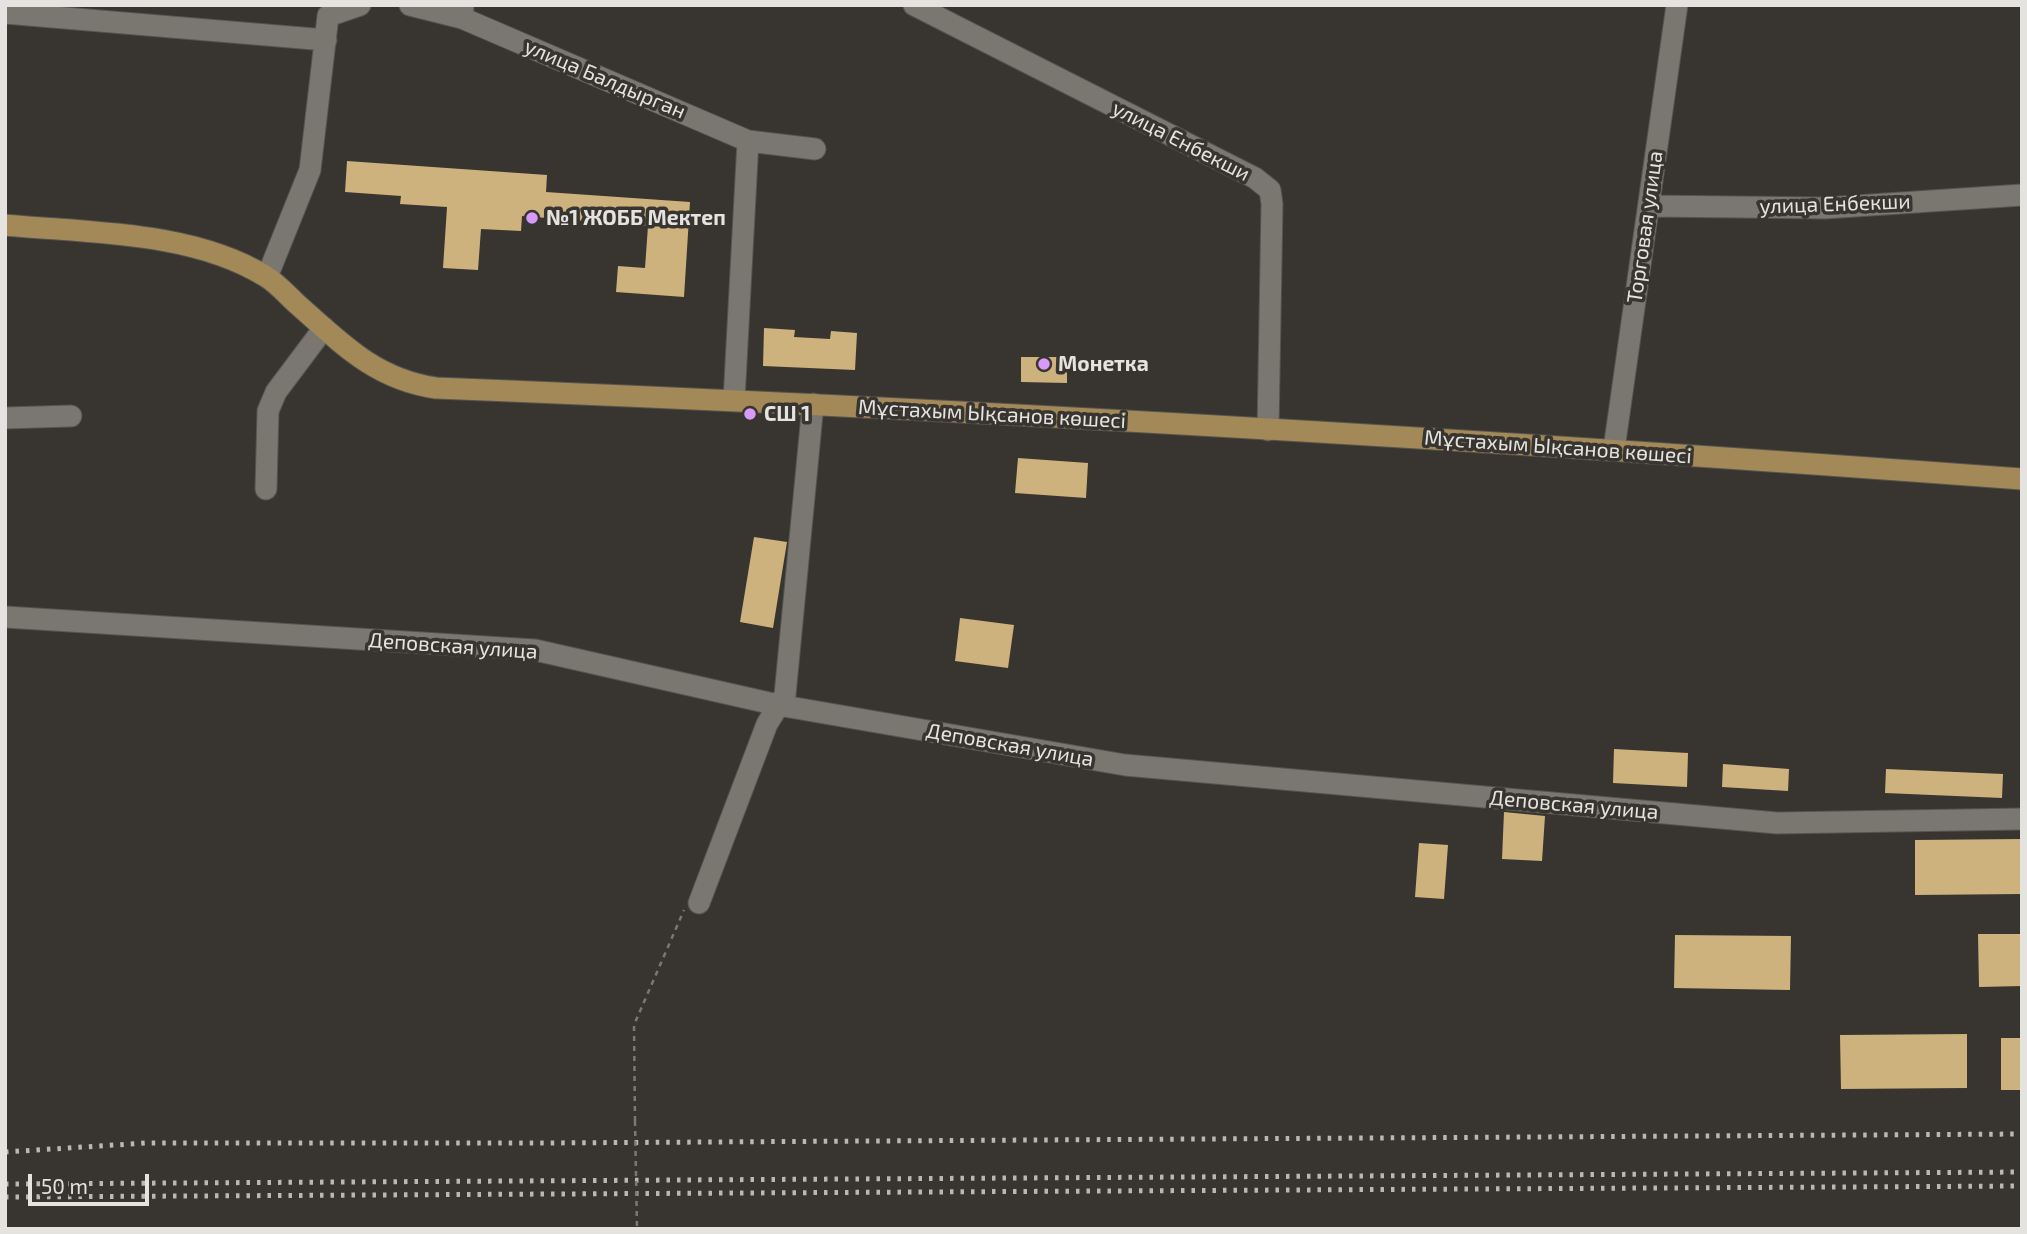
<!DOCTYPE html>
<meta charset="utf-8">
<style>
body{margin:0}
#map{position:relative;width:2027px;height:1234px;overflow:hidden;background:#383530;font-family:"Exo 2",sans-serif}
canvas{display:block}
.frame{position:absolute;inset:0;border:7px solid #e5e3e0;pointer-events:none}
.scale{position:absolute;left:28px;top:1174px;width:121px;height:32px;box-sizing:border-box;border:4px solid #e5e3e0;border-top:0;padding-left:9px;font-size:21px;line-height:24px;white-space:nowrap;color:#e5e3e0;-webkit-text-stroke:5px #383530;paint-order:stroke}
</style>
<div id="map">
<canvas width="2027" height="1234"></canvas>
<div class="frame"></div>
<div class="scale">50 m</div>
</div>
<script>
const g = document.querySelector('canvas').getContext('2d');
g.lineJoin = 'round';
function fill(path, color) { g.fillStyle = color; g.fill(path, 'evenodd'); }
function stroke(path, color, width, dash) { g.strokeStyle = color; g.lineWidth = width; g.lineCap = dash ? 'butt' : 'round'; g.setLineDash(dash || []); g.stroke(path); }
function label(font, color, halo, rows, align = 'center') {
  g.font = font + ' "Exo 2",sans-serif'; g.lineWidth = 7; g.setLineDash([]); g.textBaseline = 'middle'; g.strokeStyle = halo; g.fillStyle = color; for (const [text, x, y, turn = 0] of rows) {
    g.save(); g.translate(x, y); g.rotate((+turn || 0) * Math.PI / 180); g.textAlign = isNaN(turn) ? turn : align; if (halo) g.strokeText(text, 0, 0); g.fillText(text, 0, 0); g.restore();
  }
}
fill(new Path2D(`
 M347,161L547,175L546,192L690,202L684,297L616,292L618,266L645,268L648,226L522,216L521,231L481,229L478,270L443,268L447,207L400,204L401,196L345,192Z
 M764,328L795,330L794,337L830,339L831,331L857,333L855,370L763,366Z
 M1021,357H1067V383L1021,382Z
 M1018,458L1088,463L1086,498L1015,493Z
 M754,537L787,542L773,628L740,622Z
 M960,618L1014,625L1008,668L955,661Z
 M1614,749L1688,753L1687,787L1613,783Z
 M1723,764L1789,769L1788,791L1722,787Z
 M1886,769L2003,774L2002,798L1885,793Z
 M1504,812L1545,816L1542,861L1502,859Z
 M2022,839V894L1915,895V840Z
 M1419,843L1448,845L1444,899L1415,897Z
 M1978,934H2022V986L1979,987Z
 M1675,935L1791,936L1790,990L1674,988Z
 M1967,1034V1088L1841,1089L1840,1035Z
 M2001,1038H2022V1090H2001Z`), '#ceb27d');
const minor = new Path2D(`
 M410,5L462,18L463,7
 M914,5L1255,178L1270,190L1272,204L1268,430
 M5,13L326,40
 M462,18L748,141L815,149
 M1649,206L1825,208L2022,195
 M267,277L310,170L328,16L360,5
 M734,400L748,141
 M5,418L71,416
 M1614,449L1677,5
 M266,489L268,411L276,392L324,328
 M5,617L535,650L778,705L1125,765L1777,823L2022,819
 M699,903L767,724L785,695L813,404`);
const major = new Path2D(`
 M5,225C89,233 192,231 265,276C277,283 287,295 297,304C342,344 375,379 436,388C965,409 1494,440 2022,479`);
stroke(minor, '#565450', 23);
stroke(major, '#565450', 23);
stroke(new Path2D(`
 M635,1121L634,1025L684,910`), '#7b7874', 2.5, [5, 5]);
stroke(minor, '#7a7771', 21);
stroke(major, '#a28957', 21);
stroke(new Path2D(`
 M5,1152L146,1143H544L2022,1134
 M5,1184L2022,1172
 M5,1197L2022,1186`), '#bab8b4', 5, [3.5, 7]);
stroke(new Path2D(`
 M635,1121L637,1229`), '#7b7874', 2.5, [5, 5]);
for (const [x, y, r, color] of [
 [532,218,7,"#d89af8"],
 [1044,364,7,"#d89af8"],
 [750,414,7,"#d89af8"]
]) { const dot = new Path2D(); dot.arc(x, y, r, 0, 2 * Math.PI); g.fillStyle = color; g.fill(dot); stroke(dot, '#383530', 2.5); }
label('21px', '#e5e3e0', '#383530', [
 ["улица Балдырган",605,79,23],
 ["улица Енбекши",1181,141,27],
 ["улица Енбекши",1835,204,-2],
 ["Торговая улица",1645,227,-82],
 ["Мұстахым Ықсанов көшесі",992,414,3],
 ["Мұстахым Ықсанов көшесі",1558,447,4],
 ["Деповская улица",453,646,4],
 ["Деповская улица",1010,745,10],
 ["Деповская улица",1574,805,5]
]);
label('bold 21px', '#e5e3e0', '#383530', [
 ["№1 ЖОББ Мектеп",546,218],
 ["Монетка",1058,364],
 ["СШ 1",764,414]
], 'left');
</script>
